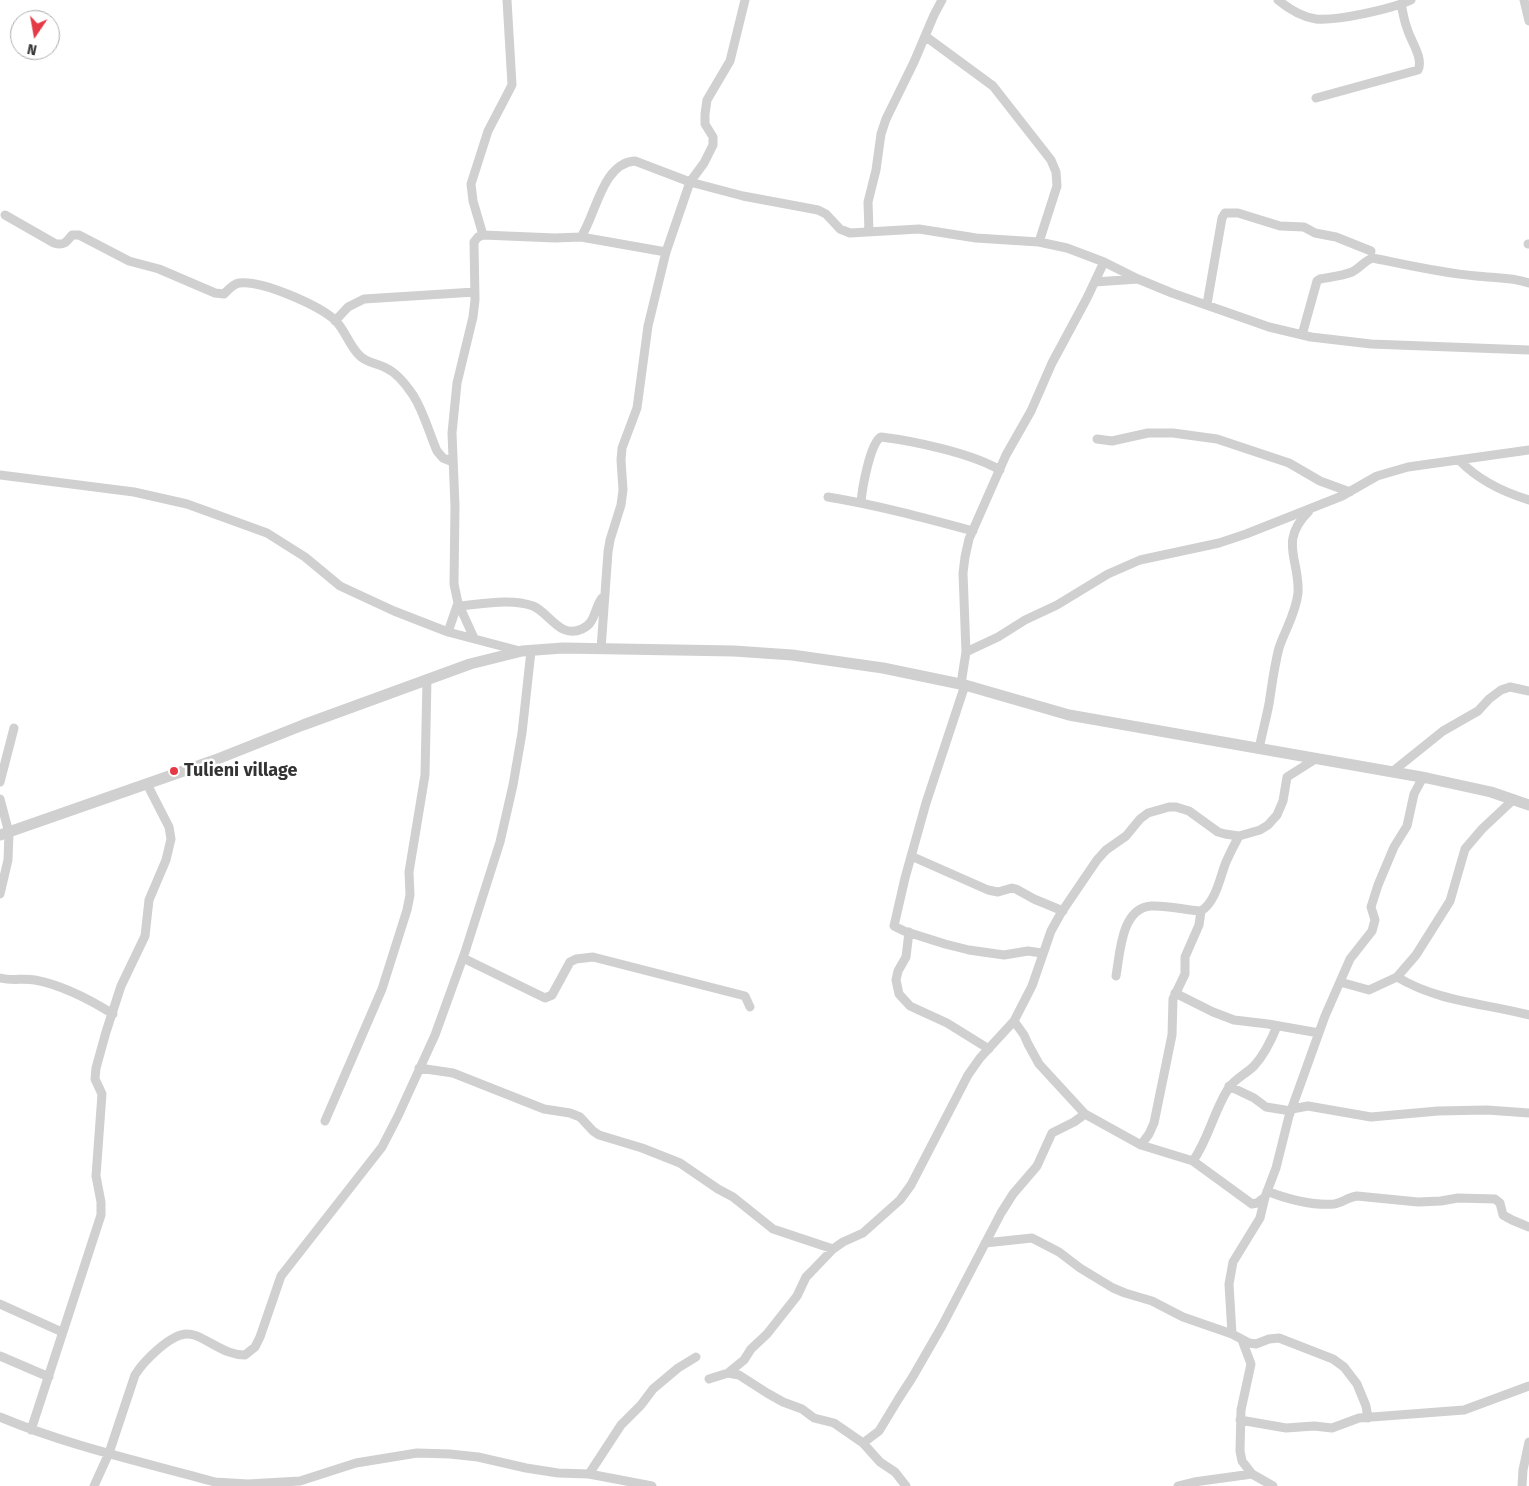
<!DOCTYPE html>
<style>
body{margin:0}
#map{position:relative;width:1529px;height:1486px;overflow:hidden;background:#fff;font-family:"Fira Sans",sans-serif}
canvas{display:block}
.north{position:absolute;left:10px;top:10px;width:50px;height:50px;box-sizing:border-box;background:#fff;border:1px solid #adadad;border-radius:50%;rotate:192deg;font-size:14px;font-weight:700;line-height:20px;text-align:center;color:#333}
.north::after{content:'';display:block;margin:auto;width:18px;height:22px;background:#e63946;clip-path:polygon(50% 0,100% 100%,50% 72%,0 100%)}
</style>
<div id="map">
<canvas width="1529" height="1486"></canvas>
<div class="north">N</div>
</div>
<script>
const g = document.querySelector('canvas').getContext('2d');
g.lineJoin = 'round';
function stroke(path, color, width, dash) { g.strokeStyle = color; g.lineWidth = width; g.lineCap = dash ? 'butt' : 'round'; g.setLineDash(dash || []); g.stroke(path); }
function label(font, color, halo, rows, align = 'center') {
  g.font = font + ' "Fira Sans",sans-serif'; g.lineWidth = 5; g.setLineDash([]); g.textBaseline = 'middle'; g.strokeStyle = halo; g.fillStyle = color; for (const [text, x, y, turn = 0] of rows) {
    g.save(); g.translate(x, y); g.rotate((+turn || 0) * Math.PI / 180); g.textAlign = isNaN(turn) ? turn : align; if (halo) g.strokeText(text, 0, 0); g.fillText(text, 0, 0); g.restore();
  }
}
stroke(new Path2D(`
 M1278,0C1289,9 1302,17 1316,19C1337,21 1392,9 1411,0
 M1524,0L1529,21
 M925,36L993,86L1051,160L1056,172L1057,186L1039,242
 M1316,98L1418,70C1424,58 1410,40 1407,28C1404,21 1403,12 1401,4
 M5,215L54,243C63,246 66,243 72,235H79L129,261L159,269L215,293L224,294C228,290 233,284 239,283C262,280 318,305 335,320C345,330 349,345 359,355C366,363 377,363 386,368C397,373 407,386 413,395C424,412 429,433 437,451L443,458L453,462
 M869,232L868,202L876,170L881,134L886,119L914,62L934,15L942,0
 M483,235L473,201L471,184L488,131L512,85L507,0
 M581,237C596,215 602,163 635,161L690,182L743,196L818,210L826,214L840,229L850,233L919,229L976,238L1039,242L1067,248L1104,262L1138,279L1172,293L1269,327L1311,337L1371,344L1529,350
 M1528,244H1529
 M1095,282L1138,279
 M1207,304L1222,218L1225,213H1238L1280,226L1304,227L1315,233L1336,237L1371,251
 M335,321L348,307L364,299L475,292
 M1302,335L1317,281L1320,279C1330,277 1342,276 1352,272C1360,268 1365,260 1373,258C1407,265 1441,273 1476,276C1494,278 1512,277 1529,283
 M1097,439L1112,441L1148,433H1173L1217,439L1289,463L1320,481L1350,492
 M1459,460C1478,480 1503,492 1529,500
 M0,475L134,492L187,504L267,533L305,557L340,586L394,611L448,632L520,651
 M828,497C877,505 925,518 973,531
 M861,503C862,489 870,443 881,437C914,441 971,453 1000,470
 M459,606C482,604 511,598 533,606C550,613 559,639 582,629C596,623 594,608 602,598
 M448,632L458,603
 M474,638L458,603L454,584L455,506L452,433L457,383L473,317L475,300L474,242L478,237L483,235L555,238L581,237L666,252
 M601,649L608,552L610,540L621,505L623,490L621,460L622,448L637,408L648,326L666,252L690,182L704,163L713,145V137L705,124V114L707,100L730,61L745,0
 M966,652L998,637L1025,620L1057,605L1108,574L1140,560L1219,543L1246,534L1342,496L1377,476L1408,467L1529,450
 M961,684L966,652L963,573L965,557L969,539L1006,455L1031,411L1052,363L1087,298L1104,262
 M965,685L926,803L905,878L894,926L904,931L945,944L969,950L1004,955L1028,951L1042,953
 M1259,749C1262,734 1266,719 1269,704C1272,685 1274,667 1279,648C1285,630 1296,613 1298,593C1300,559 1278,542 1309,511
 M1392,772L1443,731L1478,711L1489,699L1501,690L1510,687L1529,691
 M0,782L14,728
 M0,799L9,833L8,860L0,894
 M911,856L988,890L998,892L1012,888L1016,889L1034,899L1063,911
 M909,932L906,957L898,971L896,980L899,994L910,1006L947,1023L989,1049
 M463,958L545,998L552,995L570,962L576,959L593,957L745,996L750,1007
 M1116,976C1120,954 1121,908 1151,906C1168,905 1184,910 1201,911C1216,902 1220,877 1226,862C1230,853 1234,845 1239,836
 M1397,977C1439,1002 1483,1003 1529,1015
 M0,978C12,981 23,978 35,980C62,985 89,999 113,1014
 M1340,982L1369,990L1397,977L1416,955L1450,901L1465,849L1482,829L1514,799
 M1175,993L1213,1012L1234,1020L1268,1024L1319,1033
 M1014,1021L1024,1035L1028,1044L1039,1064L1085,1114L1141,1145L1193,1161L1252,1204L1257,1203L1265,1197
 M419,1068L453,1073L544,1109L570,1113L580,1117L593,1131L599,1135L642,1148L680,1163L718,1189L733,1197L773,1229L833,1249
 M1229,1086L1254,1098L1266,1107L1291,1111
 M1292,1109L1308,1106L1371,1117L1438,1111L1487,1110L1529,1113
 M325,1121L382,989L407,910L410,895L409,872L425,775L427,679
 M1141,1145L1149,1134L1154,1123L1172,1035L1173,999L1185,974V957L1199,925L1201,911
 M1193,1161C1209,1138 1213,1113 1228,1089C1234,1079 1246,1074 1254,1066C1265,1054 1271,1041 1277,1026
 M1267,1191C1286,1199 1314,1206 1334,1204C1342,1203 1348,1197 1357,1196L1418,1202L1441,1201L1458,1198L1495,1199L1500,1203L1503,1215L1512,1220L1529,1227
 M985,1243L1032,1238L1059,1252L1080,1268L1113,1288L1125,1293L1152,1301L1183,1317L1232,1334L1249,1343L1256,1344L1269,1339L1279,1338L1333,1359L1344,1367L1357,1384L1366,1406L1368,1418
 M0,1304L62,1332
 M1232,1334L1229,1284L1233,1262L1260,1218L1265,1197L1276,1168L1289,1116L1325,1016L1350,959L1372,931L1375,920L1371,907L1378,885L1394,847L1407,826L1414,794L1423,777
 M1242,1340L1251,1364L1241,1410L1240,1451L1242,1461L1252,1474L1273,1486
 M0,1356L49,1377
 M728,1373L744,1360L751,1349L767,1334L797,1296L806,1277L811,1272L833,1249L843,1242L863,1233L900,1200L911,1185L968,1075L980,1058L1014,1021L1032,986L1051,931L1061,913L1082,882L1097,860L1106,850L1126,836L1140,819L1148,813L1169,807H1176L1189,811L1218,832L1225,834L1239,836L1260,830L1268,825L1277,815L1283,801L1287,777L1317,758
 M709,1379L728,1373L739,1375L767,1393L783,1402L802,1409L814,1418L834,1423L863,1443L880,1462L895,1472L906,1486
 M0,1417C69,1446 143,1462 215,1482L248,1484L300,1481L356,1463L417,1453L450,1454L478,1457L526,1468L558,1473L589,1474L652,1486
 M1240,1420L1286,1428L1314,1426L1332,1428L1359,1418L1464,1410L1529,1386
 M31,1430L101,1215V1202L96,1176L102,1094L95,1079L96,1068L106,1032L121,986L145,936L149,900L166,860L171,839L169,827L147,784
 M863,1443L879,1431L899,1398L912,1378L942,1326L1001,1213L1013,1194L1037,1166L1052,1133L1074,1122L1085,1114
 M589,1474L621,1425L641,1405L653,1389L678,1368L696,1357
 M94,1486L109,1453L135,1375C143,1362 170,1334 187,1334C193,1334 200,1337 205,1340C219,1347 229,1355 245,1355L255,1347L260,1337L281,1276L382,1147L398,1116L435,1035L465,952L500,842L513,785L522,733L531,651
 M1178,1486L1194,1482L1252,1474
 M1522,1486L1523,1470L1529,1442`), '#d0d0d0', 9);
stroke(new Path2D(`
 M0,835L215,760L303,725L470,664L522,651L563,648L734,651L792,655L883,668L965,685L1069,715L1427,778L1491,792L1529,805`), '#d0d0d0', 11);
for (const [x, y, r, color] of [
 [174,771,5,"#e63946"]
]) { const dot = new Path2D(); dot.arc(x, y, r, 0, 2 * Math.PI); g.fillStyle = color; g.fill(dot); stroke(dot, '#fff', 2); }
label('bold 18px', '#333', '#fff', [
 ["Tulieni village",184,771]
], 'left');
</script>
